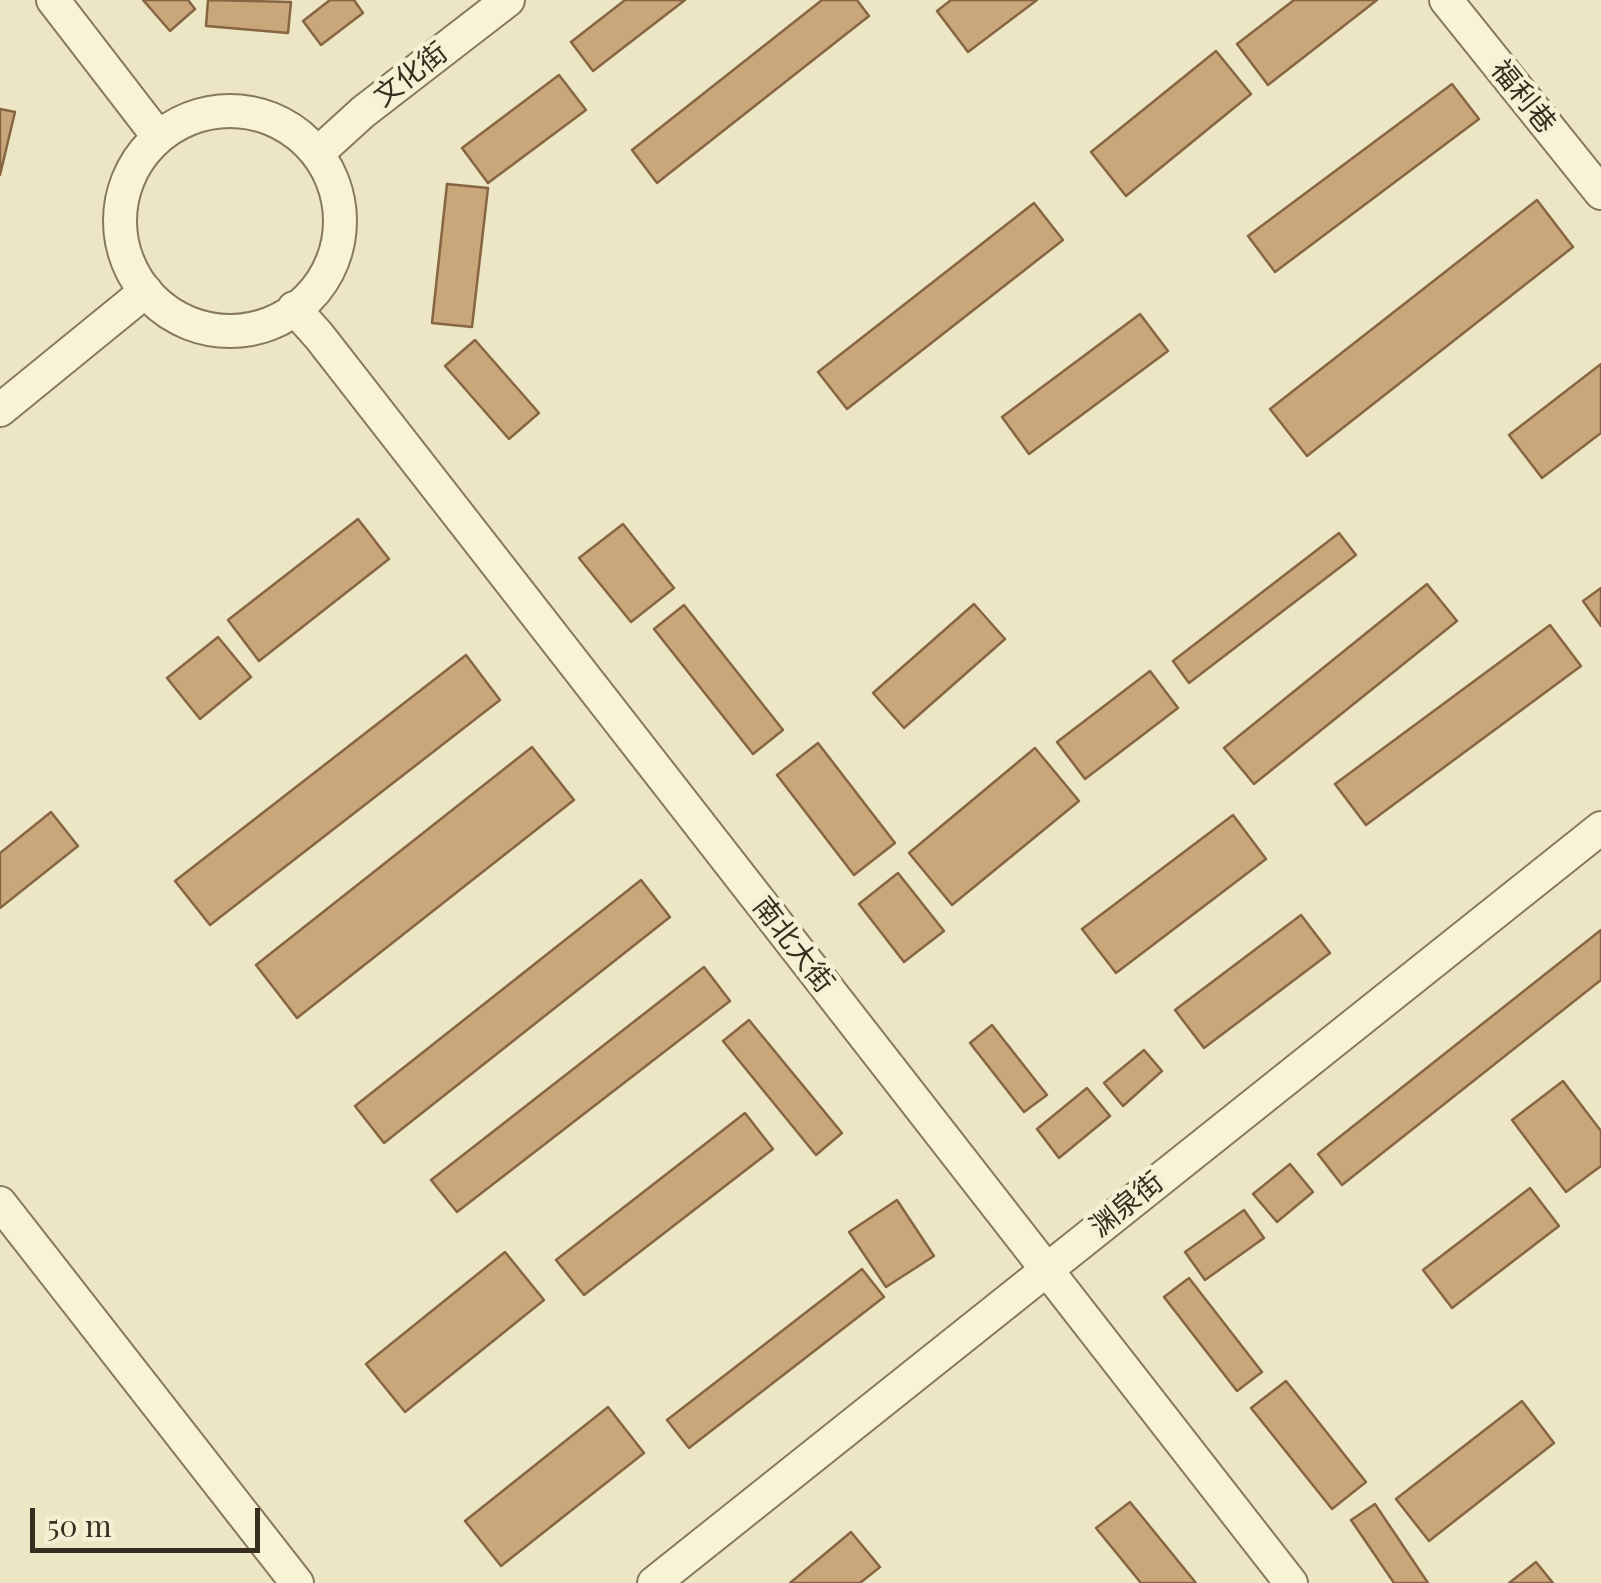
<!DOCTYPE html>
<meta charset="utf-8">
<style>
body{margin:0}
#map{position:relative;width:1601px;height:1583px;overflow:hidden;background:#ede6c4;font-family:"Playfair Display",serif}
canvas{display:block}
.scale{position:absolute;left:30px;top:1508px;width:230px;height:45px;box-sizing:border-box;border:5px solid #382e1f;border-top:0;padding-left:12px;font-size:30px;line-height:35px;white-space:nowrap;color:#382e1f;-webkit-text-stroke:8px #f5f0d4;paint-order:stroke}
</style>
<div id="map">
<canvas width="1601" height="1583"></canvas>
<div class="scale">50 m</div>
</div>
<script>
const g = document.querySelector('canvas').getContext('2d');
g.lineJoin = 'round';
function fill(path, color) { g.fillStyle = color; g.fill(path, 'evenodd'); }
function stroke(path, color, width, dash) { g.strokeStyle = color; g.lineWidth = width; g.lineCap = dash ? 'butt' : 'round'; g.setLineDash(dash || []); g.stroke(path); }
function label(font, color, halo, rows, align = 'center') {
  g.font = font + ' "Playfair Display","Noto Sans SC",serif'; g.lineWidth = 9; g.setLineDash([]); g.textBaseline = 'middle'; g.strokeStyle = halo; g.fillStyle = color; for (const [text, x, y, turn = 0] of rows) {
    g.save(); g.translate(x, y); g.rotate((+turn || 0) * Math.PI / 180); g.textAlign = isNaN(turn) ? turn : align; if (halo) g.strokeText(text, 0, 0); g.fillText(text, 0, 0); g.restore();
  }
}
const building = new Path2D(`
 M143,0H188L195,9L170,31Z
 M208,0L291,2L288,33L206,26Z
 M330,0H354L363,13L321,45L303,21Z
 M625,0H685L593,71L571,42Z
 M822,0H857L869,16L657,183L632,150Z
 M951,0H1037L968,52L937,11Z
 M1294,0H1377L1268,85L1237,44Z
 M1216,51L1251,94L1126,196L1091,152Z
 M559,75L586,110L488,183L462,148Z
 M1452,84L1479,119L1275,272L1248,236Z
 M0,109L15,112L0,175Z
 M447,184L488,188L472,327L432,323Z
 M1537,200L1573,247L1307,456L1270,409Z
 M1034,203L1063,240L847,409L818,372Z
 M1140,314L1168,351L1029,454L1002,417Z
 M475,340L539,413L509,439L445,366Z
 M1601,364V433L1542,478L1509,435Z
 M358,519L389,559L259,661L228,620Z
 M623,524L674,588L631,622L579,558Z
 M1339,533L1356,555L1189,683L1173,661Z
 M1427,584L1457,621L1254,784L1224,748Z
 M1601,588V626L1583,601Z
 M974,604L1005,639L904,728L873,693Z
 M684,605L783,730L753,754L654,629Z
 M1550,625L1581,666L1366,825L1335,784Z
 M218,637L251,677L200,719L167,678Z
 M466,655L500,700L210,925L175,881Z
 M1150,671L1178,708L1085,779L1057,742Z
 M818,743L895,843L854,875L777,775Z
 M532,747L574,800L297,1018L256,965Z
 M1035,748L1079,801L952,905L909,853Z
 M51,812L78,846L0,908V853Z
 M1233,815L1266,859L1116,973L1082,929Z
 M898,873L944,931L904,962L859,904Z
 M641,880L670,917L384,1143L355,1106Z
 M1301,915L1330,953L1204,1048L1175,1010Z
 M1601,930V980L1342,1185L1318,1154Z
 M704,967L730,1001L457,1212L431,1180Z
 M749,1020L842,1133L816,1155L723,1041Z
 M992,1025L1047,1095L1024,1112L970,1043Z
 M1144,1050L1162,1071L1123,1106L1104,1083Z
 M1563,1081L1601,1131V1166L1566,1192L1512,1120Z
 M1087,1088L1110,1116L1059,1158L1037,1129Z
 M745,1113L773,1149L584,1295L556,1260Z
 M1290,1164L1313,1192L1277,1222L1253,1194Z
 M1530,1188L1559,1226L1452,1308L1423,1270Z
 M897,1200L934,1256L886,1287L849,1232Z
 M1244,1210L1264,1238L1205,1280L1185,1252Z
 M505,1252L544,1300L405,1412L366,1364Z
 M862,1269L884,1297L689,1448L667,1420Z
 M1189,1278L1262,1372L1237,1391L1164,1297Z
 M1286,1381L1366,1482L1332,1509L1251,1408Z
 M1522,1401L1554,1443L1429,1541L1396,1499Z
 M608,1407L644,1453L501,1566L465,1521Z
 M1130,1502L1196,1583H1141L1096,1528Z
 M1375,1504L1428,1583H1394L1351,1520Z
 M851,1532L880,1567L860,1583H790Z
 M1536,1562L1553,1583H1509Z`);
fill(building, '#caa77b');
stroke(building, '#866642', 2.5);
const minor = new Path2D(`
 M53,0L157,135
 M1446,0L1601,193
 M120 221a110 110 0 1 1 220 0a110 110 0 1 1-220 0Z
 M318,153L363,112L508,0
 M294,308L319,336L1291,1583
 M0,410L146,291
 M0,1203L297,1583
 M654,1583L1601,828`);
stroke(minor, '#87795b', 36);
stroke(minor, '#f8f3d7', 32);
label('28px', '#382e1f', '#f5f0d4', [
 ["文化街",411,75,-38],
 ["福利巷",1523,97,51],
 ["南北大街",793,945,52],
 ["渊泉街",1127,1205,-39]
]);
</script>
